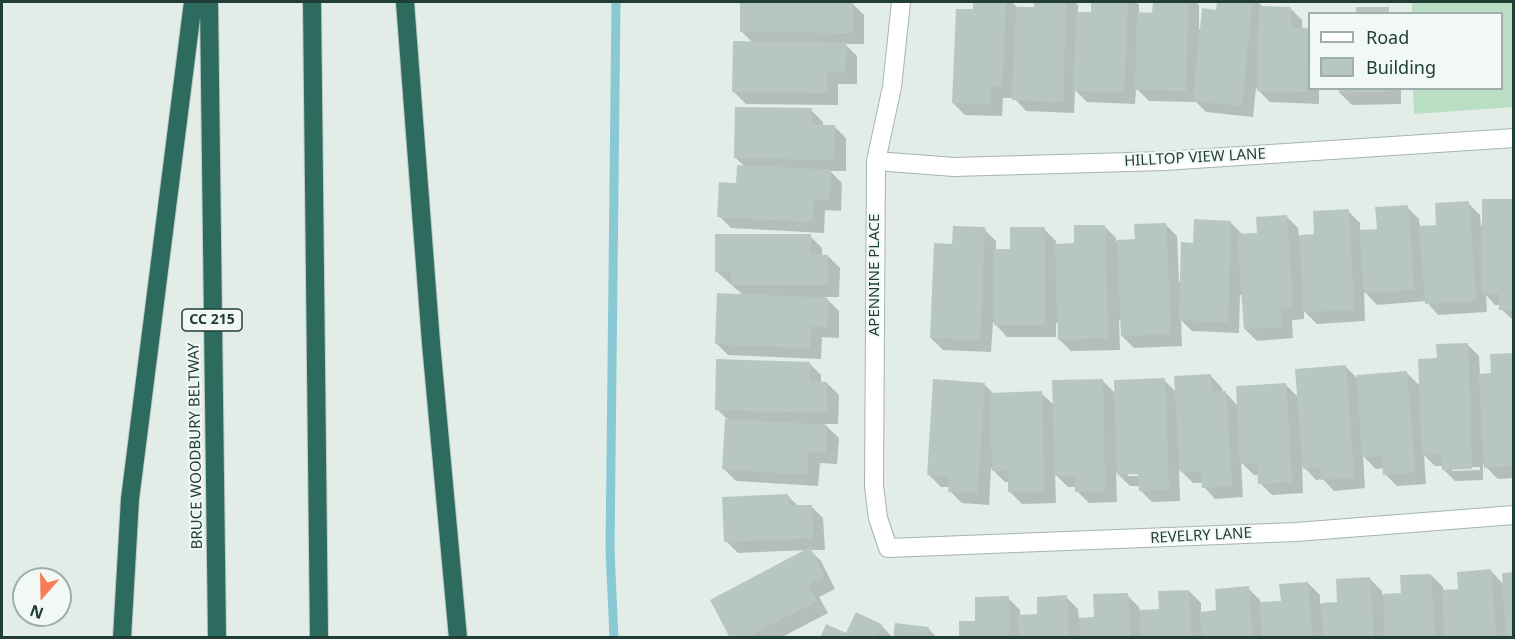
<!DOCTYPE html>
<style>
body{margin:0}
#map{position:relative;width:1515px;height:639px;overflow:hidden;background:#e2ede7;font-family:"Noto Sans",sans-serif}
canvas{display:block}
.frame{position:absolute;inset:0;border:3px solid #213e36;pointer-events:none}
.legend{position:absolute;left:1308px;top:12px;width:195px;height:78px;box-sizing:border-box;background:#f2f9f5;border:2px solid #9eaea9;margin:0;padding:8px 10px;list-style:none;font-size:18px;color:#213e36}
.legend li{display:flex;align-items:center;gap:12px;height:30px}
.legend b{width:30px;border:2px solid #9eaea9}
.north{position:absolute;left:12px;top:567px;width:60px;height:60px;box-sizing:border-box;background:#f2f9f5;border:2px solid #9eaea9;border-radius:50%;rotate:200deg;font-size:16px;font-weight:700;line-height:24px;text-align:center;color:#213e36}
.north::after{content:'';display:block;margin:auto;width:21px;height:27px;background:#f77b56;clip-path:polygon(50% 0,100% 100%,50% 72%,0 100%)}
</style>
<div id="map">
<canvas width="1515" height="639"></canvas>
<div class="frame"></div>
<ul class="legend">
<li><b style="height:8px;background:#fff"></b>Road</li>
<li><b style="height:16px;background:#b7c7c0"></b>Building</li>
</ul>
<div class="north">N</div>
</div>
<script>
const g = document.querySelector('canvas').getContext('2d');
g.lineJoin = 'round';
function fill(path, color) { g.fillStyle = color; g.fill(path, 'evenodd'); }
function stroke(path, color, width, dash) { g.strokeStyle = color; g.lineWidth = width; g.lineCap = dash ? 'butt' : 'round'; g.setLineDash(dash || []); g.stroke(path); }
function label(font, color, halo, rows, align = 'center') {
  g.font = font + ' "Noto Sans",sans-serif'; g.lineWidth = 4.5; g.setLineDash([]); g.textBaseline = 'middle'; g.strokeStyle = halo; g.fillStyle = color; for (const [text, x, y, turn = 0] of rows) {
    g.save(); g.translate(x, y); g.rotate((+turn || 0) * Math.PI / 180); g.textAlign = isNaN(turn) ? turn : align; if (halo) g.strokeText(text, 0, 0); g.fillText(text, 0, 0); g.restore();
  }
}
fill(new Path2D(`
 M1412,2H1513V107L1414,114L1413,89L1502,88V14L1412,13Z`), '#badec3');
fill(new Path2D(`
 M741,2L852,3L864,15V44H845L857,56V84H838V105L746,104L734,92L753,43L741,31Z
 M975,2H1012L1017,7L1035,9L1036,2H1074L1078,5V13L1092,14L1093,2H1136L1139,5V14H1154V2H1196L1199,5V29H1201L1217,11L1218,2H1258L1264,8H1290L1302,20V29L1310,31V88H1319V104L1270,102L1256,88L1253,117L1206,112L1196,102L1149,101L1136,88L1135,104L1087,102L1075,90L1074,113L1026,111L1014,98H1003L1002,116L965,115L953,103L974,11Z
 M1340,88H1401V104L1352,105L1340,93Z
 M811,110L823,122V126H834L846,138V171H830L842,183L841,211L825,210L824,233L731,228L719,216L745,167L736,158Z
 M1514,201V321L1501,309V305H1495L1486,295L1487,312L1438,315L1426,301L1377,305L1364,291L1365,321L1317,324L1304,311V319L1292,320L1293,338L1257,341L1245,329L1243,295H1240L1239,333L1192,331L1181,320L1182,346L1134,348L1122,336V320H1119L1120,350L1071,351L1059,339V323H1056V337H1007L993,322L991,352L943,350L931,338L953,245L984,229L996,241V250L1011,251L1044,229L1056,241V245H1076L1104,226L1116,238V241L1137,240L1165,224L1177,236L1179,282H1181L1194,244L1230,222L1242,234H1258L1286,216L1298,228L1299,236H1316L1348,211L1360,223V231L1379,230L1407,207L1419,219L1420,228L1438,226L1468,203L1480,215L1481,226H1483Z
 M810,236L822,248V256H828L840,268L839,297H825L839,311V338L822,337L821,359L728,355L716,343L744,296L716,271Z
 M1467,344L1479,356L1480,375H1492L1514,354V478L1498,479L1483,464V480L1455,481L1443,469V466H1435L1424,455L1426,484L1397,486L1385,474L1384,468L1376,469L1363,456L1365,488L1334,491L1323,479L1316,480L1302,465L1303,493L1272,495L1260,483L1259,475H1254L1241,462L1243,497L1215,499L1204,487L1203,483H1193L1179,469L1180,501L1152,502L1140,490V486H1130L1116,472L1117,502L1089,503L1077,491V487H1068L1055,474L1056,503L1022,504L1010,492V482H1005L991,468L989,505L962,503L950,491V487H941L929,475L984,384L994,394L1041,393L1055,406L1102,380L1116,394L1164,380L1176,392L1211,376L1222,388L1223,393L1225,392L1238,406L1286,385L1299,398L1345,366L1359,380L1407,373L1421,387L1438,360ZM1480,467V470L1452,471V468ZM1128,473H1146V476H1128Z
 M809,363L821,375V383H827L839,395L838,424H824L839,438L837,464L820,463L818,486L736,481L724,469L727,419L717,409Z
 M2,372L3,374L2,410Z
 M788,496L799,507L811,506L823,518L825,550H810L821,561L835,589L819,597L828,613L780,638H731L807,550L738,553L726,541Z
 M1491,571L1504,585L1514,638H961L976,622L1008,598L1020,610V616L1039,615L1066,597L1078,609L1079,619H1095L1127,595L1139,607L1140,611L1160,610L1189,591L1201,603V613L1218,612L1248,588L1260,600V604L1282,602L1308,583L1320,595V604L1339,603L1370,579L1382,591V595L1402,594L1431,575L1443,587V591L1460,590Z
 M882,626L893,638H821L846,635Z
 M928,628L937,638H895Z`), '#0003');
stroke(new Path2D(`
 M614,638L610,550L616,2`), '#88c9d4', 9);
fill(new Path2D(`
 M740,2H853V33L740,32Z
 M973,2H1006L1002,87H991L990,105L952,103L956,9H973Z
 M1034,2H1066L1063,102L1012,100L1016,7H1034Z
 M1091,2H1128L1124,93L1073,91L1077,12H1091Z
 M1153,2H1188L1186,91L1135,90L1137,12L1152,13Z
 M1217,2H1252L1242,106L1193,101L1202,8L1216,10Z
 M1259,6L1291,7V27L1309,28L1307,92L1257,91Z
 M1356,7H1389V14H1356Z
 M733,41L846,43L845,73L827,72V93L732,92Z
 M1339,88H1390V92L1339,93Z
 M735,107L812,108V125H835L834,160L734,158Z
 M737,165L831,170L829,200L814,199L812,222L717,217L719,182L736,183Z
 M1482,199H1514V310H1499V294H1482Z
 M1469,201L1476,301L1425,304L1419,226L1436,225L1435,203Z
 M1408,205L1414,290L1364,293L1359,230L1377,229L1375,207Z
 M1349,209L1354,310L1303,312L1300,235L1314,234L1313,211Z
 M1287,215L1293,308H1281L1282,327L1244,329L1237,234L1257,233L1256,217Z
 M1194,219L1231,221L1228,322L1179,320L1181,242L1193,243Z
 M1166,223L1171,334L1121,336L1117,240L1135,239L1134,224Z
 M1074,225H1105L1108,338L1058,340L1055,244L1074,243Z
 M953,226L985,227L980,340L930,338L934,243L952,244Z
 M1010,227H1045V325H994V249H1010Z
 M715,234H811V254L828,255V285H731V272H715Z
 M717,293L828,298L827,327L811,326L810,348L715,344Z
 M1468,343L1472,469L1442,470L1441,454L1422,455L1418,359L1437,358L1436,344Z
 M1514,353V466L1484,468L1479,374L1491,373L1490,354Z
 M716,359L810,362V381L827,382V413L715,410Z
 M1346,365L1354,477L1321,480L1320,467L1303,469L1295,369Z
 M1407,371L1415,472L1383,475L1382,456L1362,457L1357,375Z
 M1211,374L1212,392L1226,391L1232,486L1202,488L1201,471L1180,472L1174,376Z
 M1165,378L1169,490L1139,491L1138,474L1117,475L1114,380Z
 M933,379L985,383L977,493L948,492L950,477L927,475Z
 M1103,379L1105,491L1075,492V475L1055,476L1052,380Z
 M1286,383L1292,482L1258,484L1257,463L1240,464L1236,386Z
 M1042,391L1044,491L1008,492V470L992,471L990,393Z
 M725,419L827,425L826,453L808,452L807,475L722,469Z
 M788,494L789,505H812L813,538L724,542L722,497Z
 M810,547L825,576L808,585L817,601L746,638H730L710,600Z
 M1491,569L1496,638H1445L1442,590L1458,589L1457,572Z
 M1514,572V638H1506L1502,573Z
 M1431,574L1435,638H1385L1383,594L1401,593L1400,575Z
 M1370,577L1374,638H1324L1321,603L1337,602L1336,579Z
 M1308,582L1312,638H1262L1260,602L1281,601L1279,584Z
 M1249,586L1252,638H1202L1200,612L1216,610L1215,589Z
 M1189,590L1191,638H1141L1140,610L1159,609L1158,591Z
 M1128,593L1130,638H1080L1079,618L1094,617L1093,594Z
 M1067,595L1069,638H1019L1018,615L1037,614V597Z
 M1009,596V638H959V621H975V597Z
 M856,612L883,625L876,638H820L826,624L846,633Z
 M895,623L929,627L928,638H893Z`), '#b7c7c0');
const street = new Path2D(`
 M901,2L892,87L876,161L874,486L878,518L888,548L1296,532L1514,515
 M876,161L954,167L1164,161L1514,138`);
const highway = new Path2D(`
 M209,2L217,638
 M312,2L319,638
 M405,2L431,343L458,638
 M122,638L130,499L193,2`);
stroke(street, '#a4b5ae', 20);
stroke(highway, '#c1c9c7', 20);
stroke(street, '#fff', 18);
stroke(highway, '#2c6b5e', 18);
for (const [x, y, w] of [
 [212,320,60]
]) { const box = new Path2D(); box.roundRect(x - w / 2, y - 11, w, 22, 4.5); g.fillStyle = '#f2f9f5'; g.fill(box); stroke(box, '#213e36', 1.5); }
label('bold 14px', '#213e36', null, [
 ["CC 215",212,320]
]);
label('15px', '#213e36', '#f2f9f5', [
 ["HILLTOP VIEW LANE",1195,158,-3],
 ["APENNINE PLACE",875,275,-90],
 ["BRUCE WOODBURY BELTWAY",196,446,-91],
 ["REVELRY LANE",1201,536,-3]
]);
</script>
